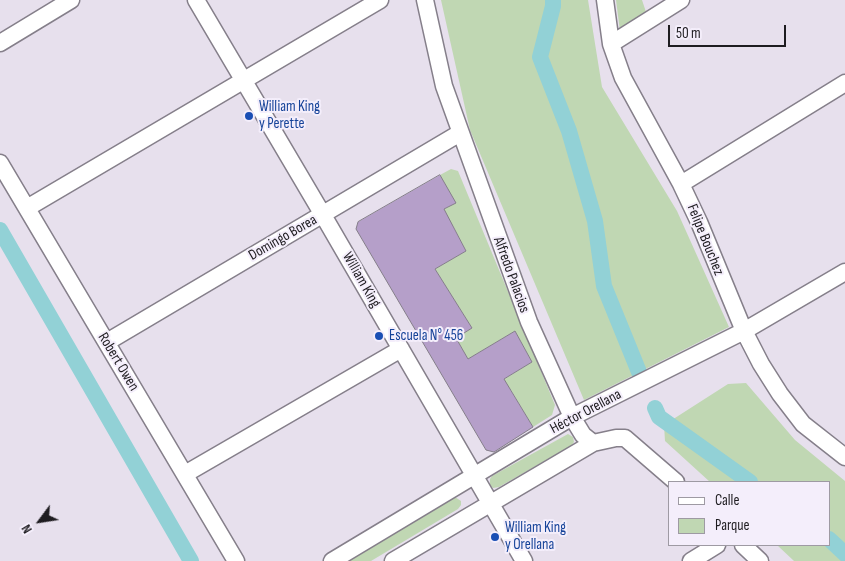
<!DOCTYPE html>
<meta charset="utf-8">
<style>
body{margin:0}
#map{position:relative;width:845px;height:561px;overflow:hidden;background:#e7e0ed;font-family:"Sofia Sans Condensed",sans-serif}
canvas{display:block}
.legend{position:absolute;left:668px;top:481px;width:162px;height:65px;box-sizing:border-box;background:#f4eefb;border:1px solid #9e9aa3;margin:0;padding:6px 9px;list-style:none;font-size:15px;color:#1e1c20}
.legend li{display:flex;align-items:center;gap:10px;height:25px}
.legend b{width:25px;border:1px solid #9e9aa3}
.north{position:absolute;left:15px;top:496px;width:50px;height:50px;-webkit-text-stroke:4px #f4eefb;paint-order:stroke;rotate:239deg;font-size:14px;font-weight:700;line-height:20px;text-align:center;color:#1e1c20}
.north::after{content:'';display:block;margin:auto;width:18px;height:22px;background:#1e1c20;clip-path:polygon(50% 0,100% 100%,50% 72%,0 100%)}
.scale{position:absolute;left:668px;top:25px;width:118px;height:22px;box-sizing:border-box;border:2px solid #1e1c20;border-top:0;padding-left:6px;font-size:15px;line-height:18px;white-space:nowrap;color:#1e1c20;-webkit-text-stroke:4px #f4eefb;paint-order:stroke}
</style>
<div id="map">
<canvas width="845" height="561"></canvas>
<ul class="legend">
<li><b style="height:6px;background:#fff"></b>Calle</li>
<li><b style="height:14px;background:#c0d7b3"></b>Parque</li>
</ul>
<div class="north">N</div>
<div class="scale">50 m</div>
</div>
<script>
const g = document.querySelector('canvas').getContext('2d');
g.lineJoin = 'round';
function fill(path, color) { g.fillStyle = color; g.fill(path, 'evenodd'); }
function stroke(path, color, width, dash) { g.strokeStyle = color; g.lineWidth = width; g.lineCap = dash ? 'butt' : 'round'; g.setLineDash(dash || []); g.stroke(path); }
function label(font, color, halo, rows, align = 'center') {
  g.font = font + ' "Sofia Sans Condensed",sans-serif'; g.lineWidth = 4; g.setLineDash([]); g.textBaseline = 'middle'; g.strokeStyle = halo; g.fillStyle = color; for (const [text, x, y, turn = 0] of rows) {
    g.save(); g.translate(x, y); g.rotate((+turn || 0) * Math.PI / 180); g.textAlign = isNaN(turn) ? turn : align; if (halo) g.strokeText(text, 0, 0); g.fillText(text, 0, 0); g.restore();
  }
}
fill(new Path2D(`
 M441,0H588L602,87L677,211L729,327L584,400L470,130Z
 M616,0H642L646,12L636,21L620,31Z
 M451,169L458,171L555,405L552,415L533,427L511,390L467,402L532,362L515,331L468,359L456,338L472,328L435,269L466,251L453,226L398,234L455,203L440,175Z
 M746,383L795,440L845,481V561H794L777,545H829V482H710L665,441L664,425L728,384Z
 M568,434L573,437L574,442L571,446L499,487L493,488L490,485V479L492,476Z
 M455,497L461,501V505L458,509L371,561H346Z`), '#c0d7b3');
stroke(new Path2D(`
 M553,0V6L540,57L569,131L595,221L604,286L639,372
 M0,230L191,561
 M655,408L659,417L750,482
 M829,539L845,554`), '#92d1d6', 16);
const building = new Path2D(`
 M440,175L456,203L444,209L466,251L435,269L472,328L456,338L468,359L515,331L532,362L504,379L533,427L494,452L486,450L356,229L358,222Z`);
fill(building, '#b59fc9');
stroke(building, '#847e89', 1);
const minor = new Path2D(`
 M196,0L323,215L524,561
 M425,0L444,86L529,322L572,417L583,435L593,443L616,438H625L676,482
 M605,0L611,44L623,78L681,184L699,222L744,331L761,364L780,394L803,424L845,457
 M0,43L71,0
 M611,44L681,0
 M0,163L236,561
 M681,184L845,83
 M27,208L380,0
 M107,342L460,133
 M185,474L401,349
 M743,545L760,561
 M332,561L572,417L744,331L845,272
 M393,561L593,443
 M691,561L717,545`);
stroke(minor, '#857f8a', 19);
stroke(minor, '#fff', 16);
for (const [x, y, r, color] of [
 [249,116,5,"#1a4fb4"],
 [379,336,5,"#1a4fb4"],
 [495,537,5,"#1a4fb4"]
]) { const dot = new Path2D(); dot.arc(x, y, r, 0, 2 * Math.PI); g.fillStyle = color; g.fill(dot); stroke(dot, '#f4eefb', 2); }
label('15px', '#164399', '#f4eefb', [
 ["William King",259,107],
 ["y Perette",259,124],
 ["Escuela N° 456",389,336],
 ["William King",505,528],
 ["y Orellana",505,545]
], 'left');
label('15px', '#1e1c20', '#f4eefb', [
 ["Domingo Borea",283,238,-30],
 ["Felipe Bouchez",705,240,68],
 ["Alfredo Palacios",511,275,70],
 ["William King",361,280,60],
 ["Robert Owen",118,362,59],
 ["Héctor Orellana",586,412,-28]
]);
</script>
